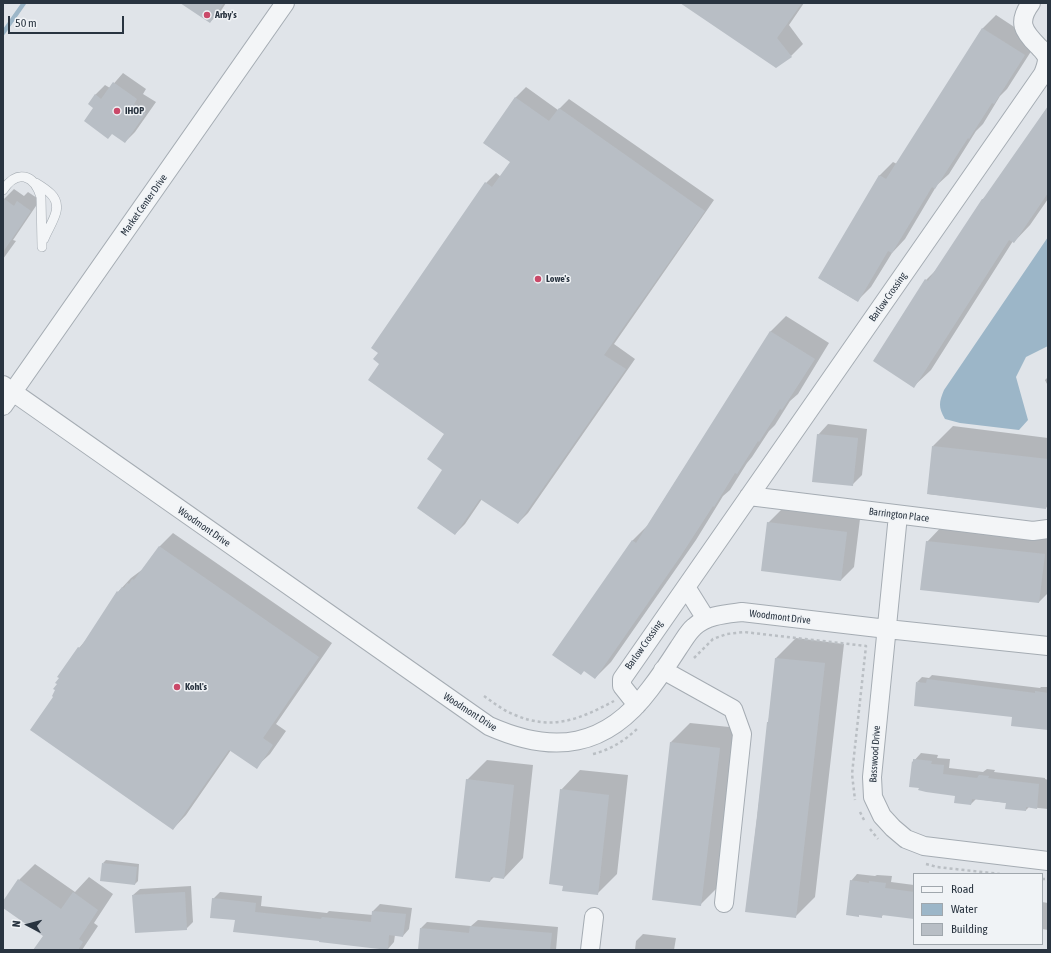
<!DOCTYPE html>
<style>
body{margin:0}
#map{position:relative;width:1051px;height:953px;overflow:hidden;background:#e0e4e9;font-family:"Asap Condensed",sans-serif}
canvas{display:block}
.frame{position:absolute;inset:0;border:4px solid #293440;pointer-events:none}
.legend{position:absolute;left:913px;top:873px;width:130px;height:72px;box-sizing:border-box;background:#f0f3f6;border:1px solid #a0a7ad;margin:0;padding:5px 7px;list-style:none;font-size:12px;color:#293440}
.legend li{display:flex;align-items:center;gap:8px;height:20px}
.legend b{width:20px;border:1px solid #a0a7ad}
.north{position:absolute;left:8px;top:905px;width:40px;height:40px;-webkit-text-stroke:3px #f0f3f6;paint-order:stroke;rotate:276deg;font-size:11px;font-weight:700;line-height:16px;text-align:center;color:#293440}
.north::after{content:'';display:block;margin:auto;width:14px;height:18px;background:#293440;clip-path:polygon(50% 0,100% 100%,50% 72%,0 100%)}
.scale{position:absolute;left:8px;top:16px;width:116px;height:18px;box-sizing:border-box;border:2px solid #293440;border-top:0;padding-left:5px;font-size:12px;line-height:14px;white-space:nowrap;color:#293440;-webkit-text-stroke:3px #f0f3f6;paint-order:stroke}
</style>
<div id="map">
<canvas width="1051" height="953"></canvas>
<div class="frame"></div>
<ul class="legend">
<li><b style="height:5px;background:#f3f5f7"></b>Road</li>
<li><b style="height:11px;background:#9cb6c8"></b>Water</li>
<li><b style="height:11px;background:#b8bec5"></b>Building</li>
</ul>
<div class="north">N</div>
<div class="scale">50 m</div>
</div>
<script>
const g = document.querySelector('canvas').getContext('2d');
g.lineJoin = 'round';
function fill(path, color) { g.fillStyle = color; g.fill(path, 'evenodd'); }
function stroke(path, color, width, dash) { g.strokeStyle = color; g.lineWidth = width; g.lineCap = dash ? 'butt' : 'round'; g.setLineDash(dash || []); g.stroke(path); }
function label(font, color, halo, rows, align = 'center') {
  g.font = font + ' "Asap Condensed",sans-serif'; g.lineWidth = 3; g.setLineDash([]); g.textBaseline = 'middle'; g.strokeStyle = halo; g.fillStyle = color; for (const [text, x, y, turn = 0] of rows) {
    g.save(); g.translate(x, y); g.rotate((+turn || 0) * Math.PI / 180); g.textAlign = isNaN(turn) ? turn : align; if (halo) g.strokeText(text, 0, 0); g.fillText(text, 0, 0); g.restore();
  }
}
fill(new Path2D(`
 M1048,237V346L1026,357L1016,377L1028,420L1019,430L960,423L945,419C938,407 939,402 944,390Z`), '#9cb6c8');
fill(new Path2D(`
 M182,3H226L220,12L210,22Z
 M682,3H804L789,25L803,44L791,56Z
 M996,15L1037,42L1007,89L1000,96L983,124L976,131L949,174L937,185L905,239L892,253L871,287L857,301L819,278L880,175L893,162L897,164L983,28Z
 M123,73L146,89L143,94L156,102L135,132L125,142L94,108L95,95L105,85L110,88Z
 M526,87L558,110L569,99L714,200L614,344L635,359L528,513L518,523L482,499L465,524L455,534L443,470L445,434L486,183L496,173L501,177L511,162L484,143L516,97Z
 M1048,107V199L1030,225L1014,242L1013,241L931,370L914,386L926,280L936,270L983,199L988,194Z
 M14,189L24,196L28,192L40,200L13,240L16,241L3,259V200Z
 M786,316L829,343L798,394L790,401L775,425L769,431L752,457L747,463L730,490L723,496L696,540L611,662L595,678L632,541L648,525L771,331Z
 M1048,377V386L1045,380Z
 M828,424L867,429L862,475L852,485L818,435Z
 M953,426L1048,438V505L1046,508L928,494L933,446Z
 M782,509L860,519L854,567L841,580L768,523Z
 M946,522L1048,533V593L1039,602L927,542Z
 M173,533L332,643L276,724L286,731L270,754L256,767L231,750L186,815L173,829L55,697L79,648L86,640L118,592L131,578L143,569L160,546Z
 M796,638L844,644L815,897L795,917L746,911L776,658Z
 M932,675L1040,688L1041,687H1048V728L917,682L922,677L929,678Z
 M690,723L739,728L720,885L700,905L671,742Z
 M921,753L938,755L937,758L950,759L949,768L983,772L987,769L995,770L994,772L1045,778V779L1048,780V809L1029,807L1026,810L1007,803L976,799L971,804L956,795L913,762Z
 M487,760L533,765L523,858L504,878L494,877L490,881L467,780Z
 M580,770L628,775L617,874L597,894L561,790Z
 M106,860L139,864L138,881L135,884L103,863Z
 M35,864L75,892L89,877L113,894L94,923L98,926L82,950H34L44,935L3,907V903L19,880Z
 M857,874L875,876L877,875L892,876L891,882L914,885V918L884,914L881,917L860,914L858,916L851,881Z
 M191,886L193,922L186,929L133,895L140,889Z
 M220,892L262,896L261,906L327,913L329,911L373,915V911L380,904L412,908L409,929L403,936L395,935L394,942L388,949L320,940L236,919L213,899Z
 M1042,902L1048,903V930L1042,929Z
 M478,920L558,927L556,950H419L421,928L427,922L471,926Z
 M643,934L676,938L674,950H635L636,941Z`), '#0003');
stroke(new Path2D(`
 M3,33L24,3`), '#9cb6c8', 4.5);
fill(new Path2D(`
 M180,3H224L210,23Z
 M680,3H802L777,38L792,57L776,68Z
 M982,28L1025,55L994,104L992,103L969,139L968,138L935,189L932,187L892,253L888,251L858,302L818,278L879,175L886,179Z
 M113,82L137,99L134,104L146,113L125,143L112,134L108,139L84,121L93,108L88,104L95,94L101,99Z
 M515,97L549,121L559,108L705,211L604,355L626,369L518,524L480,499L455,535L417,508L442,470L427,459L444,434L368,380L379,364L373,359L378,353L371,348L485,182L492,187L510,162L483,143Z
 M1048,106V193L1014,243L1009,240L914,388L873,361L925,279L928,281L982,199H983Z
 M3,198L14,206L17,201L31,211L3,252Z
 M770,331L815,359L782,410L780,409L759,442L758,441L737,474L735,473L714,507L713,506L680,557L595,679L584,671L581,675L552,655L632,540L636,543Z
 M817,434L858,438L853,486L812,482Z
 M932,446L1048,459V492L1046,509L927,494Z
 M767,522L847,532L841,581L761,571Z
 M926,541L1045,554L1039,603L920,590Z
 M159,546L319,657L263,738L273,745L257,769L229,750L173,830L30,730L53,697L52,696L55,690L53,689L57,684L55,683L59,678L57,677L78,647L80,648L117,591L118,592L122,587L124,588L127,583L129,584L132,579L134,580Z
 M775,658L825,663L796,918L745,912L757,816L767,722H768Z
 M927,679L1035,693V691L1048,693V730L1011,726L1012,717L914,706L916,682L926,683Z
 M670,742L720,748L701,906L652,900Z
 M913,759L932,761L931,764L944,765L943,774L977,778L979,775L989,776L988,778L1039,784L1037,809L1026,807V811L1005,809L1006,803L972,799L971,805L954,803L955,796L926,792L918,790L919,788L909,787L912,761L913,762Z
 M466,779L514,785L504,879L491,877L490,882L455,878Z
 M560,789L609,795L598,895L562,891L563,886L549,884Z
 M102,863L137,867L135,885L100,881Z
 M18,879L61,909L73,892L98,910L79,939L83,942L78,950H33L43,936L3,908V901Z
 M850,880L869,883V881L886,883L885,888L914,892V919L882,915V918L859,915V917L846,915Z
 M185,892L187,930L135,933L132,895Z
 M212,898L256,903L255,912L321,919L322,917L371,922L372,911L406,914L403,937L389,935L388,950L319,942V941L233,932L235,920L210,918Z
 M470,926L552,933L550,950H418L420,928L469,933Z`), '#b8bec5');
const lane = new Path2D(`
 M36,183C41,186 47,190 51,194C65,208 49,225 44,239
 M3,190C17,169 34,174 41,197L42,247`);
const street = new Path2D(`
 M3,385L489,726C554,755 606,748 650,689C660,676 670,661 679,647C684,640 688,632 694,627C707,615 726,614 742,612L887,629L1048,646
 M3,406L285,3
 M749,496L1033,531L1048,529
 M898,515L872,777L873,797L882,816L893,828L906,839L924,846L1048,861
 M706,619L686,587L1043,74C1045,69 1047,64 1047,59C1046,53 1042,50 1038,46C1023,31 1017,22 1031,3
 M663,670L733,709L742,734L724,903
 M637,705L622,686V679L686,587
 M590,950L594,917`);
stroke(lane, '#a5acb3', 10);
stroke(street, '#a5acb3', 20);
stroke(new Path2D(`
 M694,658L713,639L727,634L744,632L866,646L852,774L855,800
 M484,696C494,703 504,711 515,715C553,731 580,719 614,701
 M593,754C610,750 624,741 637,729
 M860,812L865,822
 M870,829L878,839
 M926,864L937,867L1000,874
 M1042,879H1048`), '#babfc4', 2.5, [3, 3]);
stroke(lane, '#f3f5f7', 9);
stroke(street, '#f3f5f7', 18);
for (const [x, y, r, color] of [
 [207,15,4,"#ca4969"],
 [117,111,4,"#ca4969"],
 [538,279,4,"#ca4969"],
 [177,687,4,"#ca4969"]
]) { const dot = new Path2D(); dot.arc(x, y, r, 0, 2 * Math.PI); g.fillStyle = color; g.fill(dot); stroke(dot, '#f0f3f6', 1.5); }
label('bold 10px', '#293440', '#f0f3f6', [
 ["Arby's",215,15],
 ["IHOP",125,111],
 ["Lowe's",546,279],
 ["Kohl's",185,687]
], 'left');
label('10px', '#293440', '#f0f3f6', [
 ["Market Center Drive",144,205,-55],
 ["Barlow Crossing",888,297,-55],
 ["Barrington Place",899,515,7],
 ["Woodmont Drive",204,527,35],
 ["Woodmont Drive",780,617,7],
 ["Barlow Crossing",644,645,-55],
 ["Woodmont Drive",470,712,33],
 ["Basswood Drive",875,754,-86]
]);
</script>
